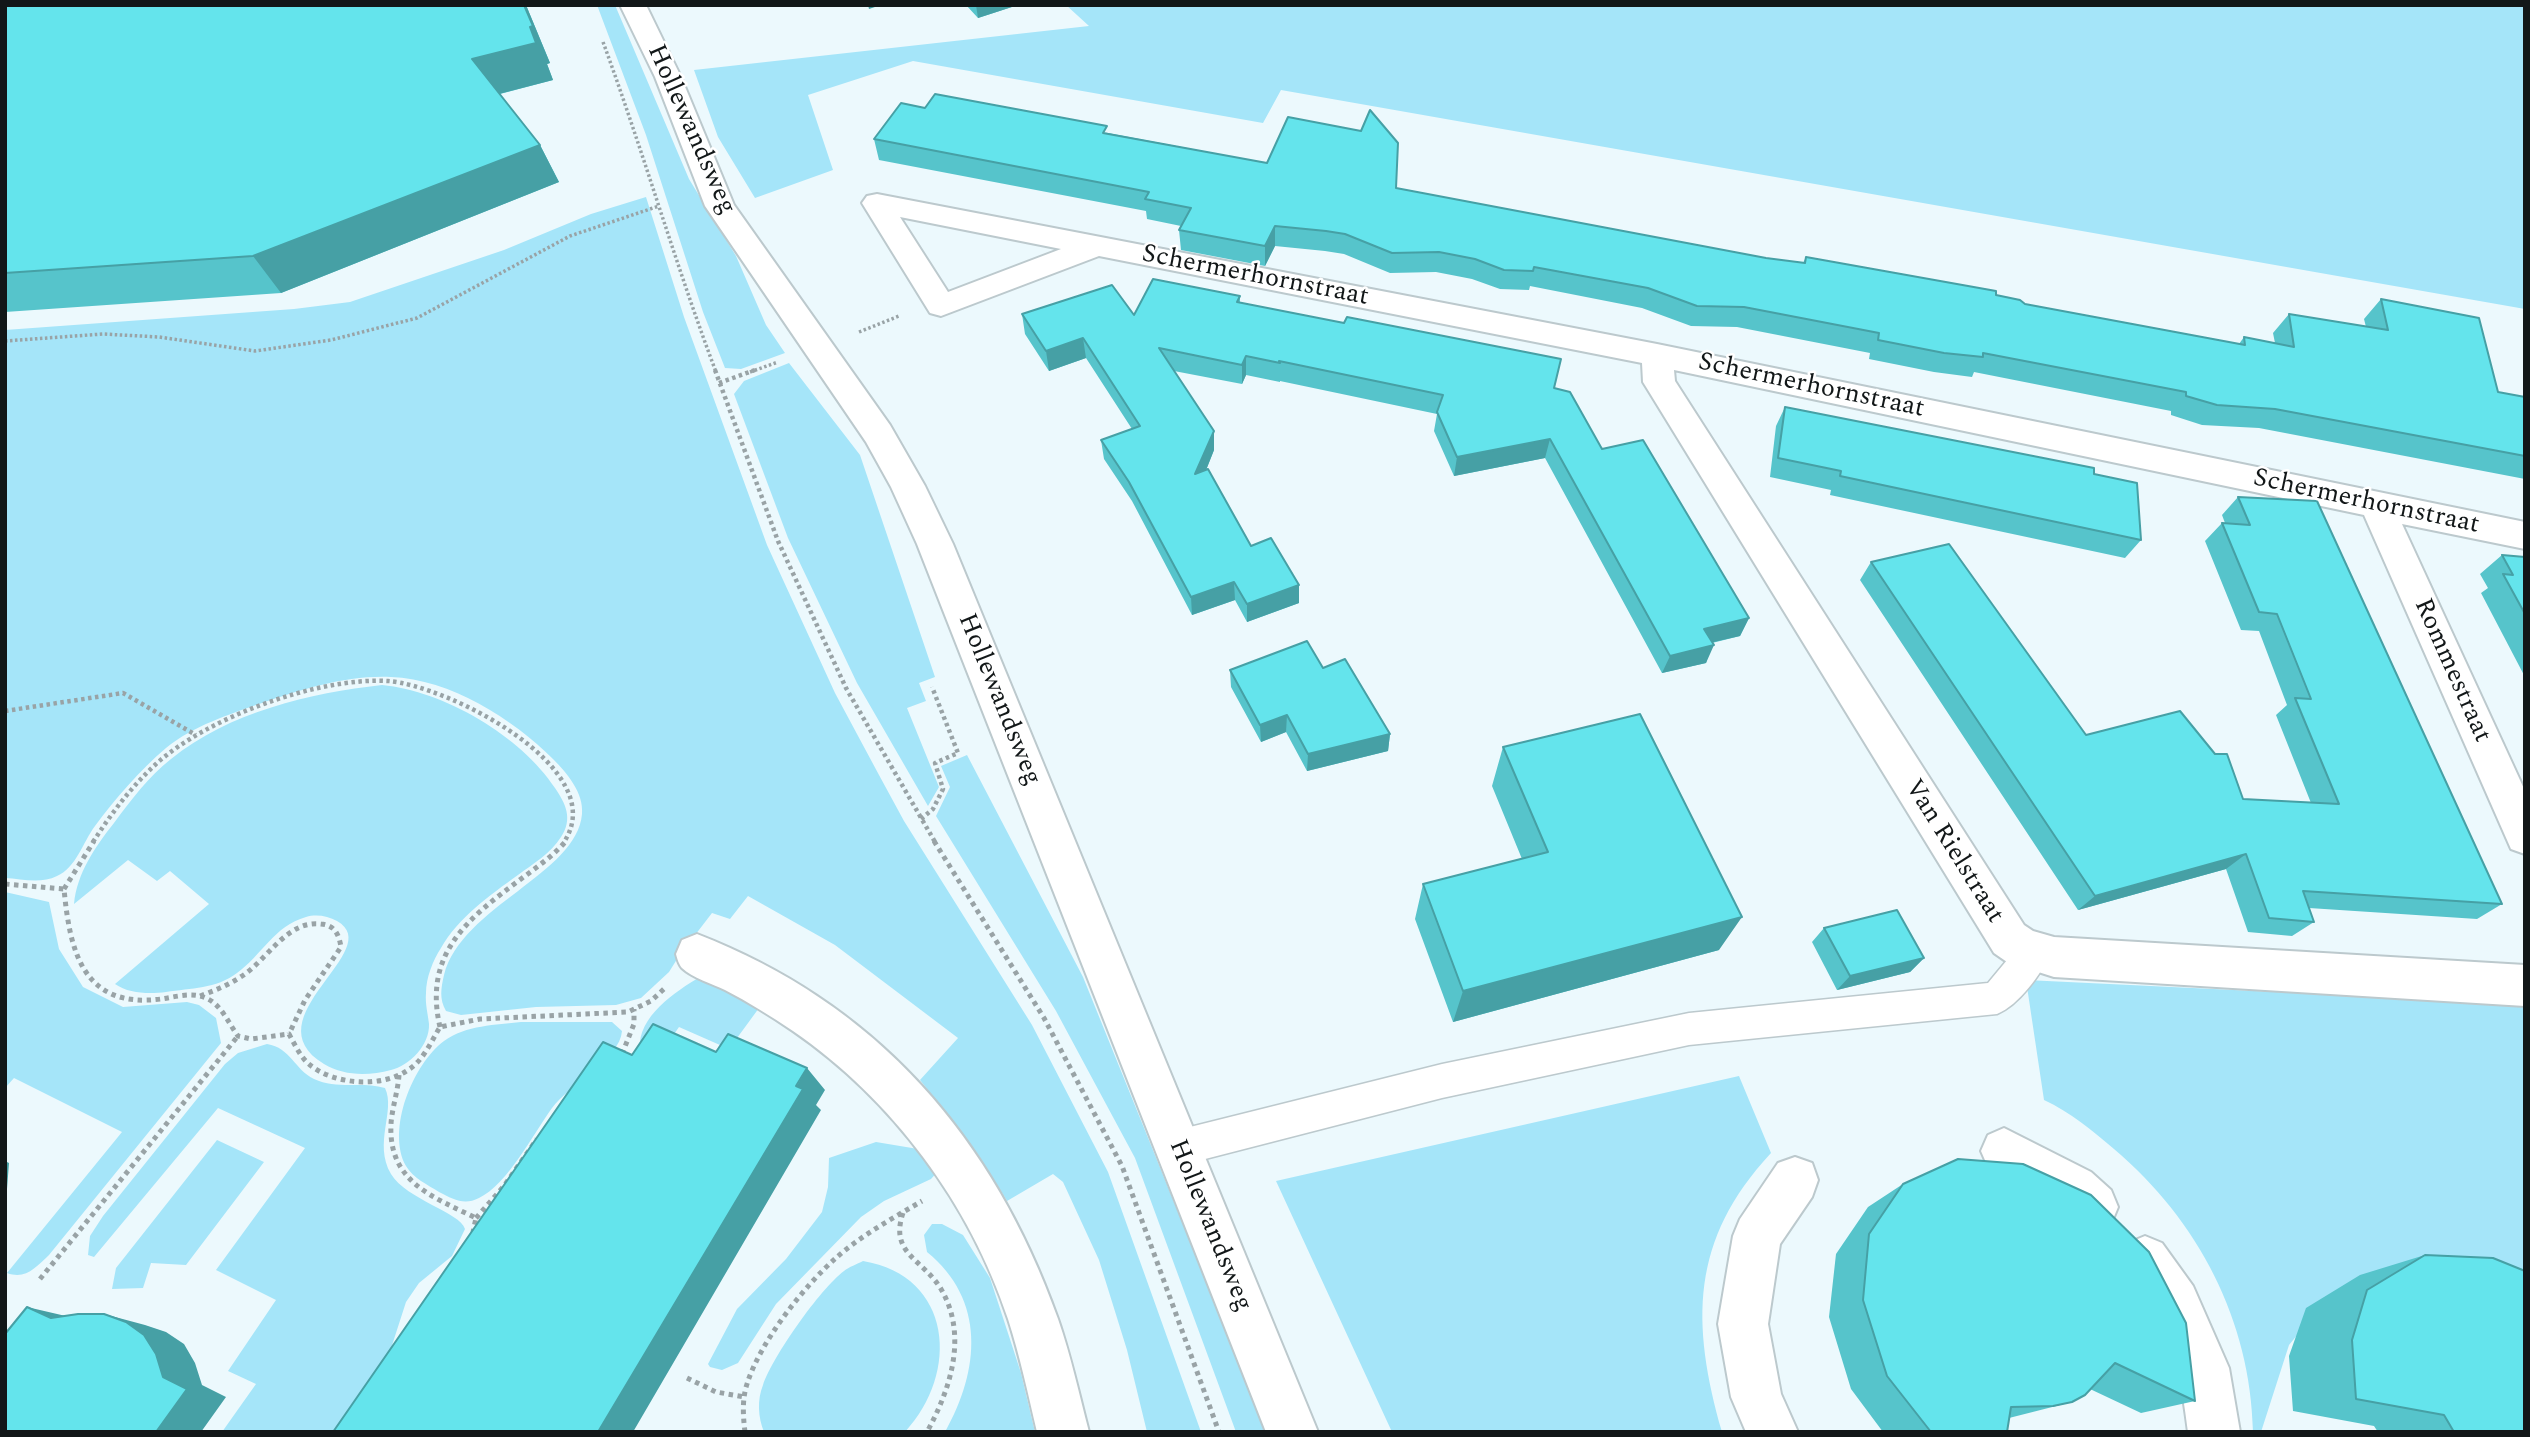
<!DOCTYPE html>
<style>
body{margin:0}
#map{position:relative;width:2530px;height:1437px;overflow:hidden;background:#ecf9fd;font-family:Spectral,serif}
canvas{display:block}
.frame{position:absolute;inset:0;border:7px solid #121718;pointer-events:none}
</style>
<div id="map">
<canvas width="2530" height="1437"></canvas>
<div class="frame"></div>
</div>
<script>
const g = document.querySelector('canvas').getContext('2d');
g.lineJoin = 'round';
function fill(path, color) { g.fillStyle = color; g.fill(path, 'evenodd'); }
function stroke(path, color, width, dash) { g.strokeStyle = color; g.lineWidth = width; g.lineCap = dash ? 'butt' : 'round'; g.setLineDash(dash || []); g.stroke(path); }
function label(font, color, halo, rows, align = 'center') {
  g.font = font + ' Spectral,serif'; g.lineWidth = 5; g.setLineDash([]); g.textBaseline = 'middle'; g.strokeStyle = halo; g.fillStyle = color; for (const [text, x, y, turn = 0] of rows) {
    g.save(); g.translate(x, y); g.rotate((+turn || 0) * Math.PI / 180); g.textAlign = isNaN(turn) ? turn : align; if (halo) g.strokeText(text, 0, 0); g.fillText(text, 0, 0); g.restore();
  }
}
fill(new Path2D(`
 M597,5H615L689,179L736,256L766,325L785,353L741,369L725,368L703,312L646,135Z
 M1066,5H2525V309L1281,90L1263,123L913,61L808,95L833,170L755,198L718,137L694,70L1089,26Z
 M646,197L684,317L767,545L835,693L879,775L904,821L1032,1025L1108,1172L1201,1432H1147L1127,1350L1099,1260L1063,1182L1053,1174L1007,1201L979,1156L920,1080L958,1038L835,945L748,896L730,919L712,913L679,956L669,972L641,998L616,1005L536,1007L461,1015L446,1011C439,999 441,988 444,975C462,906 577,874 582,814C584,793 567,773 553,759C513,719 450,679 391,677C347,675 303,689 262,703C230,714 193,726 166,748C140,770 115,799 95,826C83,842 76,868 57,876C41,884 22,879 5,878V330L294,309L350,302L504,250L591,214Z
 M789,363L860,455L935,677L919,683L926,701L907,708L939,787L928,806L857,683L788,538L734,394L744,381Z
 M382,685C444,691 521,736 555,788C566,804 573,819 561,837C551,853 533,864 518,875C490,895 458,918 441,948C433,960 426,978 426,993C425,1004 428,1014 429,1024C430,1045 409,1066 391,1070C368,1076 344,1076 324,1064C249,1018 388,950 337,921C328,916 316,914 306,917C274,926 262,955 237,973C216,989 191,988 166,992C150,994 129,994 115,984L209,904L170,871L157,881L128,860L74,904C77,873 95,847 114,823C131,800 149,776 171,759C229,712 310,693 382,685Z
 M967,755L1083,977L1267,1432H1236L1135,1158L1056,1011L936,816L950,787L941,766Z
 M5,892L49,902L59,949L83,987L123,1007L187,1002L199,1005L216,1018L221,1043L49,1255C36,1267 26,1280 7,1273L122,1132L14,1078L5,1088Z
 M700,977L710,979L759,1008L729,1049L679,1027L659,1056L640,1049C637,1017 676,991 700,977Z
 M2026,980L2525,1004V1333L2332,1293L2289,1345L2261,1432H2253C2251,1321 2198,1220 2114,1149C2093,1131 2070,1112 2044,1100Z
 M521,1022H612L622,1031C620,1059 569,1085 552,1108C534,1133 507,1185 479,1198C464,1206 453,1199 439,1192C428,1185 413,1178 406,1166C386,1130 413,1064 444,1041C466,1025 496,1025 521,1022Z
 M267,1044C291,1048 294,1069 314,1079C337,1090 362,1081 385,1088C396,1111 373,1143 391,1174C407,1200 460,1212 465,1229L452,1256L419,1283L406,1302L385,1367L346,1432H222L256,1384L228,1371L276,1300L216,1270L305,1148L218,1108L94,1257L88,1255L90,1236L103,1216L225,1064L238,1053Z
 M1739,1076L1771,1153C1690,1240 1691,1323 1722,1432H1392L1276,1181Z
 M217,1140L264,1162L186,1265L151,1263L143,1288L112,1289L116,1268Z
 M876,1142L918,1149L939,1170L931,1179L884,1201L861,1217L776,1304L738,1363L722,1370L710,1367L708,1364L737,1309L786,1259L822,1212L828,1187L829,1158Z
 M932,1224H942L963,1235L990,1278L1021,1373L1035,1432H945C980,1370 986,1300 927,1252L924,1235Z
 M863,1261C953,1276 960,1373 905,1432H764C758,1417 757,1400 763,1385C773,1356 820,1289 844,1271C849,1267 857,1264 863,1261Z`), '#a5e5f9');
const lane = new Path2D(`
 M2034,938L2046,942L2051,953C2041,974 2019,1005 1997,1014L1689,1045L1442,1098L1178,1166L1165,1161L1160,1148L1165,1135L1178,1130L1442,1064L1689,1013L1988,983L2022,942Z`);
const street = new Path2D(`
 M877,194L1657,344L2525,522V549L2402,524L2525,791V854L2511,849L2364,515L1674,370L1675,381L2024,925L2033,931L2054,937L2525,965V1006L2054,977L2007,962L1994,953L1648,390L1643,382L1642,363L1099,256L941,316L930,313L862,203L867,196ZM900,217L1061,249L948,292Z
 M697,934C878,1004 994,1139 1058,1319C1071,1356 1079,1394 1089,1432H1037C1028,1394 1020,1356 1008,1319C970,1204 893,1100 793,1031C771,1016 748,1002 725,990C713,984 692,978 682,968C679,965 677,958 676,954L682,940Z
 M2004,1128L2091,1172L2111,1190L2118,1207L2111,1224L2094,1231L2077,1224L2057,1206L1988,1167L1981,1151L1988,1135Z
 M1795,1157L1812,1163L1818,1180L1812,1197L1780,1244L1768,1324L1781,1394L1798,1432H1746L1731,1397L1718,1324L1733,1236L1740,1219L1778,1163Z
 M2145,1236L2162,1243L2193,1286L2229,1368L2240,1432H2188C2183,1393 2178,1356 2159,1321C2147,1299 2130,1283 2121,1260L2128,1243Z`);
const secondary = new Path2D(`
 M620,5H646L681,77L734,205L890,425L925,486L953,544L1318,1432H1266L917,544L891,487L866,442L705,206L655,77Z`);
stroke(lane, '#bcc9cd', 3);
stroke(street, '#bcc9cd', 4);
stroke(secondary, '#bcc9cd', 4);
stroke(new Path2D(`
 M603,42C643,151 675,263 716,372
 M859,332L899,316
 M5,341L103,334L159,337L255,351L331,340L417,318L570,236L659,206
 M750,372L778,362`), '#99a3a6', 3.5, [2.5, 2.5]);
stroke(new Path2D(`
 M715,370L778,541L846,688L935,842
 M719,383L755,370
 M5,711L123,693L196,735
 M921,819L933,809L943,789L935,763L958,753L932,687
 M93,842C111,814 131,787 156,764C208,717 318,677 388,681C446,685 613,768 564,842`), '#99a3a6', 4.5, [3.5, 3.5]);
stroke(new Path2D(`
 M934,841L1044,1018L1122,1166L1219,1432
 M5,884L64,889C70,952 83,1009 161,999C176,997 193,991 208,999C222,1006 229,1024 238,1036L251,1039L289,1034C295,1045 301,1058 310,1065C335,1085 382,1088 408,1070C423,1061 431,1042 440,1027L480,1019L628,1012L651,1001L665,988
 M64,889L94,841
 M200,996C216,990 231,984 245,974C269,957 288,920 321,924C335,925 339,935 341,947L305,1000L289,1034
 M440,1027C423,954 467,919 521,879C537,867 553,856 566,841
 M622,1054L634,1024V1009
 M399,1075C398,1091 392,1108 391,1124C388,1182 433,1197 476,1218L473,1232
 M903,1213C889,1254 923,1259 941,1289C968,1335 951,1388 927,1432
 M476,1218L504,1186L537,1139
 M40,1279L238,1036
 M687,1378L716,1392L745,1397
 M745,1432C743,1416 742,1399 747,1384C760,1342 804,1286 837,1257C862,1235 893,1218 922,1201`), '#99a3a6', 5, [4.5, 4.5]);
fill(lane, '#fff');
fill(street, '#fff');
fill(secondary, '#fff');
fill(new Path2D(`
 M5,5H526L550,63L547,64L553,80L500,94L540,145L559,182L281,293L5,312Z
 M966,5H1018L978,18Z
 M925,108L1108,133L1766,258L1803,263L1806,257L1996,295L2025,304L2239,344L2244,337L2275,343L2273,333L2289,314L2366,327L2364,319L2381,299L2498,392L2525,397V479L2259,428L2202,425L2171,415V411L1974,372L1972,377L1934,372L1869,359L1870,353L1737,327L1691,326L1642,308L1530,286L1529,290L1500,289L1472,279L1436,272L1390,273L1344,254L1325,251L1275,246L1265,266L1181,250L1179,230L1181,226L1147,219L1146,211L879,160L874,139Z
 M1240,296V303L1554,389L1602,449L1749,618L1740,636L1712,643L1706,663L1662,673L1545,458L1454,476L1434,431L1437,414L1280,381V382L1246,375L1242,384L1174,371L1214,431V450L1206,470L1251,546L1299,603L1247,622L1235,600L1192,615L1132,501L1104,459L1101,440L1132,429L1086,358L1049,371L1025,334L1022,314L1134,315Z
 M1785,407L2094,474L2141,540L2125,558L1830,495L1831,490L1770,477L1776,426Z
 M2238,497L2502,904L2477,919L2309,908L2314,922L2292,936L2248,932L2226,869L2078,910L1860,580L1871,562L2086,735L2243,799L2311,803L2276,715L2287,705L2259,631L2241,630L2205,541L2222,523H2225L2222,515Z
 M2502,555L2525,557V677L2481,593L2488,588L2480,574Z
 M1323,668L1390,734L1388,751L1307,771L1286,732L1261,742L1231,687L1230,670Z
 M1503,747L1719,950L1453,1022L1415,919L1423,884L1522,859L1492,786Z
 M1824,928L1924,958L1910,972L1837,990L1812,942Z
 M1903,1184L2195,1401L2141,1413L2090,1389L2072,1402L2009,1418L2007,1432H1883L1851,1389L1829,1317L1836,1254L1868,1207Z
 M2425,1255L2525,1432H2378L2374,1426L2293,1411L2289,1356L2306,1308L2360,1275Z`), '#56c4cb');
fill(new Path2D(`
 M524,5H526L550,63L547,64L553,80L491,96L472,59L530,27Z
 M868,5H881L869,9Z
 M976,5H1018L978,18Z
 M540,145L559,182L281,293L253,256Z
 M1275,226V246L1265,266V246Z
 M1083,338L1086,358L1049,371L1046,351Z
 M1246,356V375L1242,384V365Z
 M1214,431V450L1197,493L1195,474Z
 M1550,439L1545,458L1454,476L1457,457Z
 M1234,582L1235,600L1192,615L1191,597Z
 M1299,585V603L1247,622V604Z
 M1749,618L1740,636L1696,646L1704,629Z
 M1714,645L1706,663L1662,673L1670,656Z
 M1287,715L1286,732L1261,742L1260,725Z
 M1390,734L1388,751L1307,771L1308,754Z
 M2246,854L2226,869L2078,910L2095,896Z
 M1742,917L1719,950L1453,1022L1463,991Z
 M1924,958L1910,972L1837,990L1850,976Z
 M807,1068L825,1090L816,1105L821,1110L633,1432H598Z
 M5,1161L9,1163L7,1189L5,1190Z
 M27,1307L70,1317L51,1318Z
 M104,1314L145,1325L166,1332L184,1344L195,1363L202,1385L226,1397L201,1432H156L163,1377Z`), '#46a0a5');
const building = new Path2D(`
 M5,5H524L533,26L530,27L536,43L472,59L540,145L253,256L5,273Z
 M935,94L1107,126L1103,133L1267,163L1288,117L1361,131L1370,110L1398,143L1396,188L1766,258L1805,263L1806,257L1996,291V295L2020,300L2025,304L2245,345L2244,337L2294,347L2289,314L2388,330L2381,299L2479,318L2498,392L2525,397V456L2275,409L2217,405L2186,396V392L1983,353V357L1944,353L1878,340L1879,333L1744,307L1697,306L1648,288L1534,267L1533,271L1504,270L1475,259L1439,252L1392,253L1345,234L1326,231L1275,226L1265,246L1179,230L1191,208L1145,199L1149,192L874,139L901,103L925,108Z
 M1153,279L1240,296L1237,302L1344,323L1347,317L1561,359L1554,388L1570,392L1602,449L1643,440L1749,618L1704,629L1714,645L1670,656L1550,439L1457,457L1437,412L1443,395L1279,361L1280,363L1246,356L1242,365L1159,348L1214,431L1195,474L1208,469L1251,546L1271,538L1299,585L1247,604L1234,582L1191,597L1129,482L1101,440L1140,426L1083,338L1046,351L1022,314L1112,285L1134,315Z
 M1785,407L2094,468V474L2137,483L2141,540L1840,476L1841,471L1778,458Z
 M2238,497L2317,501L2502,904L2303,891L2314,922L2269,918L2246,854L2095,896L1871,562L1949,544L2086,735L2180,711L2215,754H2227L2243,799L2339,804L2295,698L2311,699L2277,614L2259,612L2222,523L2250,525Z
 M2502,555L2525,557V614L2503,574L2513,575Z
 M1307,641L1323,668L1345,659L1390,734L1308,754L1287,715L1260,725L1230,670Z
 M1640,714L1742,917L1463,991L1423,884L1548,852L1503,747Z
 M1897,910L1924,958L1850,976L1824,928Z
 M653,1024L716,1052L728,1034L807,1068L796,1086L803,1089L598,1432H333L603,1042L632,1055Z
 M1958,1159L2023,1164L2091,1195L2149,1252L2186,1323L2195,1401L2115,1363L2085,1395L2072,1402L2053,1406L2011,1407L2007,1432H1931L1887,1376L1863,1300L1869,1234L1903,1184Z
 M2425,1255L2493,1258L2525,1271V1432H2454L2444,1415L2356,1399L2352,1340L2367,1290Z
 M27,1307L51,1318L78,1314H104L126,1322L144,1335L156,1354L163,1377L187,1389L156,1432H5V1334Z`);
fill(building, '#64e4ec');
stroke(building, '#46a0a5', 2);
label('26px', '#121718', '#fff', [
 ["Hollewandsweg",690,130,66],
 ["Schermerhornstraat",1255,277,11],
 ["Schermerhornstraat",1811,387,12],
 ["Schermerhornstraat",2366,503,12],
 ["Rommestraat",2451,671,66],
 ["Hollewandsweg",998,700,68],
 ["Van Rielstraat",1953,852,58],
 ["Hollewandsweg",1209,1226,68]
]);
</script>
